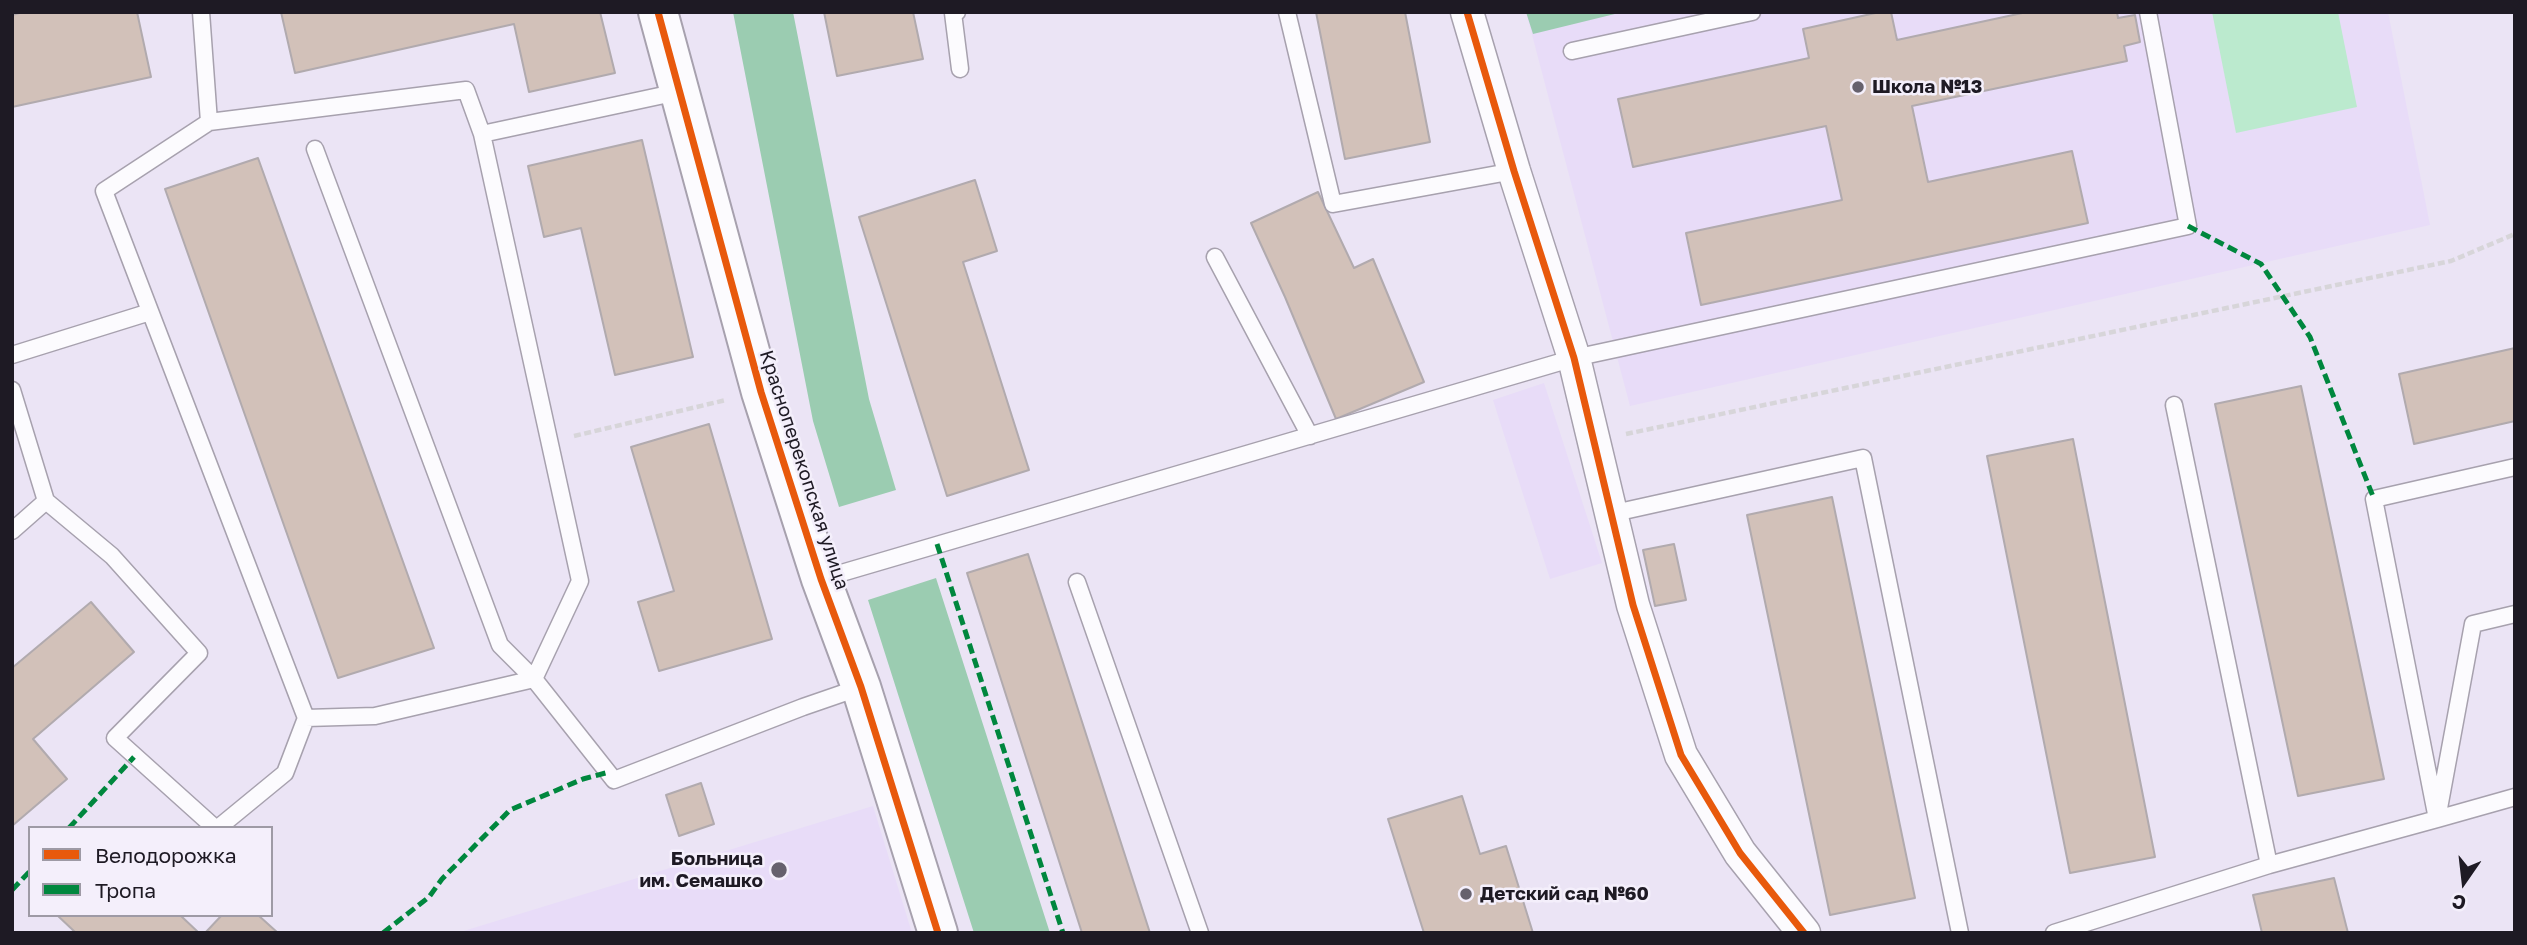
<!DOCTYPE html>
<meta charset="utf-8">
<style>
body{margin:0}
#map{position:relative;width:2527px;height:945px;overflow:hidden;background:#ebe4f5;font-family:"Golos Text",sans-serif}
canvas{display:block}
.frame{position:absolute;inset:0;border:14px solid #1e1a24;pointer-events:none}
.legend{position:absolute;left:28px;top:826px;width:245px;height:91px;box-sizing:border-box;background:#f4effb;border:2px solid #9e9aa5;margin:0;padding:9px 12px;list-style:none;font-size:21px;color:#1e1a24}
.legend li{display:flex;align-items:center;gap:14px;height:35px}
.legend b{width:35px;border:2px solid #9e9aa5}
.north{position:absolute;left:2429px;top:847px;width:70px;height:70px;-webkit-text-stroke:5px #f4effb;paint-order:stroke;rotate:194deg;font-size:19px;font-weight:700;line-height:28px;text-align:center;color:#1e1a24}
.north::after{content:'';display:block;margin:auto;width:24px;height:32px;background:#1e1a24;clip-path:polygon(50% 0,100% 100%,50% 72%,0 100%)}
</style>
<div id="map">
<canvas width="2527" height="945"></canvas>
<div class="frame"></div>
<ul class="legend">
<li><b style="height:9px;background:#e8590c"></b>Велодорожка</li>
<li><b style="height:9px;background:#00873e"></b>Тропа</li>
</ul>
<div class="north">С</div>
</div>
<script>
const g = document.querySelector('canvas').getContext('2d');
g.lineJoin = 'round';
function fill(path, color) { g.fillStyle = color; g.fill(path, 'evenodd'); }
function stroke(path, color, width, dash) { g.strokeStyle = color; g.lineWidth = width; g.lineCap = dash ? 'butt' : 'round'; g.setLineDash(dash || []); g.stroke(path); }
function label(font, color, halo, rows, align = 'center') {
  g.font = font + ' "Golos Text",sans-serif'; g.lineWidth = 5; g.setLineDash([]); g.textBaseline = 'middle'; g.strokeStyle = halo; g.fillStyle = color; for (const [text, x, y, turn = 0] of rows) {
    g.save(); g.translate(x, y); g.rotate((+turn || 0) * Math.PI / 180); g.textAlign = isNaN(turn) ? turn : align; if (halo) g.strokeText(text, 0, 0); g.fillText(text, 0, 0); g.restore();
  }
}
fill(new Path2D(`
 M1526,12H2388L2430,225L1630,406Z
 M1544,383L1602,563L1550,579L1493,400Z
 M873,806L912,933H457Z`), '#e8dcf8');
fill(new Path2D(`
 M2212,12H2338L2357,107L2236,133Z`), '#bbeace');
fill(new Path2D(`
 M733,12H793L869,399L896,490L839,507L813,421Z
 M1526,12H1623L1533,34Z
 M936,578L1050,933H974L868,600Z`), '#9bccb1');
const building = new Path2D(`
 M23,12H137L151,77L12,107V15Z
 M281,12H600L615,73L529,92L514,24L295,73Z
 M824,12H913L923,59L837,76Z
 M1316,12H1405L1430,142L1345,159Z
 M1880,12H1891L1897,40L2027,12H2117L2118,18L2135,15L2140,42L2124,46L2127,61L1912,106L1928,182L2072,151L2088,223L1701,305L1686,233L1842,200L1826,126L1633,167L1618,99L1809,58L1803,29Z
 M642,140L693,357L615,375L581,228L544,237L528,166Z
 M258,158L434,648L338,678L165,189Z
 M975,180L997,251L963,262L1029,470L947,496L859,217Z
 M1318,192L1354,268L1373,259L1424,382L1336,419L1285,297L1251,223Z
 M2515,348V421L2414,444L2399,374Z
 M2301,386L2384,779L2298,796L2215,404Z
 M709,424L772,639L659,671L638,602L674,591L631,447Z
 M2073,439L2155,857L2070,873L1987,456Z
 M1832,497L1915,898L1830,915L1747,515Z
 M1674,544L1686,600L1655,606L1643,550Z
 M1028,554L1150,933H1082L967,573Z
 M91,602L134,652L33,739L67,779L12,826V668Z
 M701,783L714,824L679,836L666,795Z
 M1462,796L1480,854L1506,846L1533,933H1424L1388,819Z
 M2334,878L2348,933H2262L2253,895Z
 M57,915H180L199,933H76Z
 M222,915H258L278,933H205Z`);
fill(building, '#d2c1b9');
stroke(building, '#b1aaae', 2);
const lane = new Path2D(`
 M201,12L209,122L104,191L306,718
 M957,12L953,13L960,69
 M1287,12L1333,204L1514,171
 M1572,51L1752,12
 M209,122L466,90L482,134L678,92
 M315,149L500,645L534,679L580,581L482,134
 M1215,257L1310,436
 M12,355L150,312
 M12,390L46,501
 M1610,514L1863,458L1960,933
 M12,531L46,501L112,556L199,653L115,738L215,828
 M821,579L1574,358L2188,226L2148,12
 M1077,582L1200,933
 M2515,614L2473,624L2437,819L2515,797
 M218,828L285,773L306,718L375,716L534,679L614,780L803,707L861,687
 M2269,865L2437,819L2374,499L2515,467
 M2054,933L2269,865L2174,405`);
const street = new Path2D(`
 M1467,12L1514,171L1574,358L1633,605L1681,755L1740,853L1804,933`);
const secondary = new Path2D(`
 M658,12L761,392L821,579L861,687L938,933`);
stroke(lane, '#a7a1ae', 19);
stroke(street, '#a7a1ae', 35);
stroke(secondary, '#a7a1ae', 42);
stroke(new Path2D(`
 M1626,434L2451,261L2515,234
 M574,436L726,400`), '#d7d5d9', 4.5, [7, 3.5]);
stroke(lane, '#fcfbfe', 16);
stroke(street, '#fcfbfe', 32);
stroke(secondary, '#fcfbfe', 38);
stroke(new Path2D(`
 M2188,226L2261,264L2310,337L2374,499
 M937,544L1063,933
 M69,828L134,757
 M12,890L30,871
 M383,933L429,897L442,879L510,810L583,779L609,772`), '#00873e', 5, [10, 5]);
stroke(new Path2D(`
 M658,12L761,392L821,579L861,687L938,933
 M1467,12L1514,171L1574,358L1633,605L1681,755L1740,853L1804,933`), '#e8590c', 7);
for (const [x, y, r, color] of [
 [1858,87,7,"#66616d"],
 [779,870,9,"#66616d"],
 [1466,894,7,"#66616d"]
]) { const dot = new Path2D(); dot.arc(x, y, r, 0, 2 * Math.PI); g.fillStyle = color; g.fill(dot); stroke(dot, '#f4effb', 2.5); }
label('bold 19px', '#1e1a24', '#f4effb', [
 ["Школа №13",1872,87],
 ["Больница",763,859,"right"],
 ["им. Семашко",763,881,"right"],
 ["Детский сад №60",1480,894]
], 'left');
label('19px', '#1e1a24', '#f4effb', [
 ["Красноперекопская улица",804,470,72]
]);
</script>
